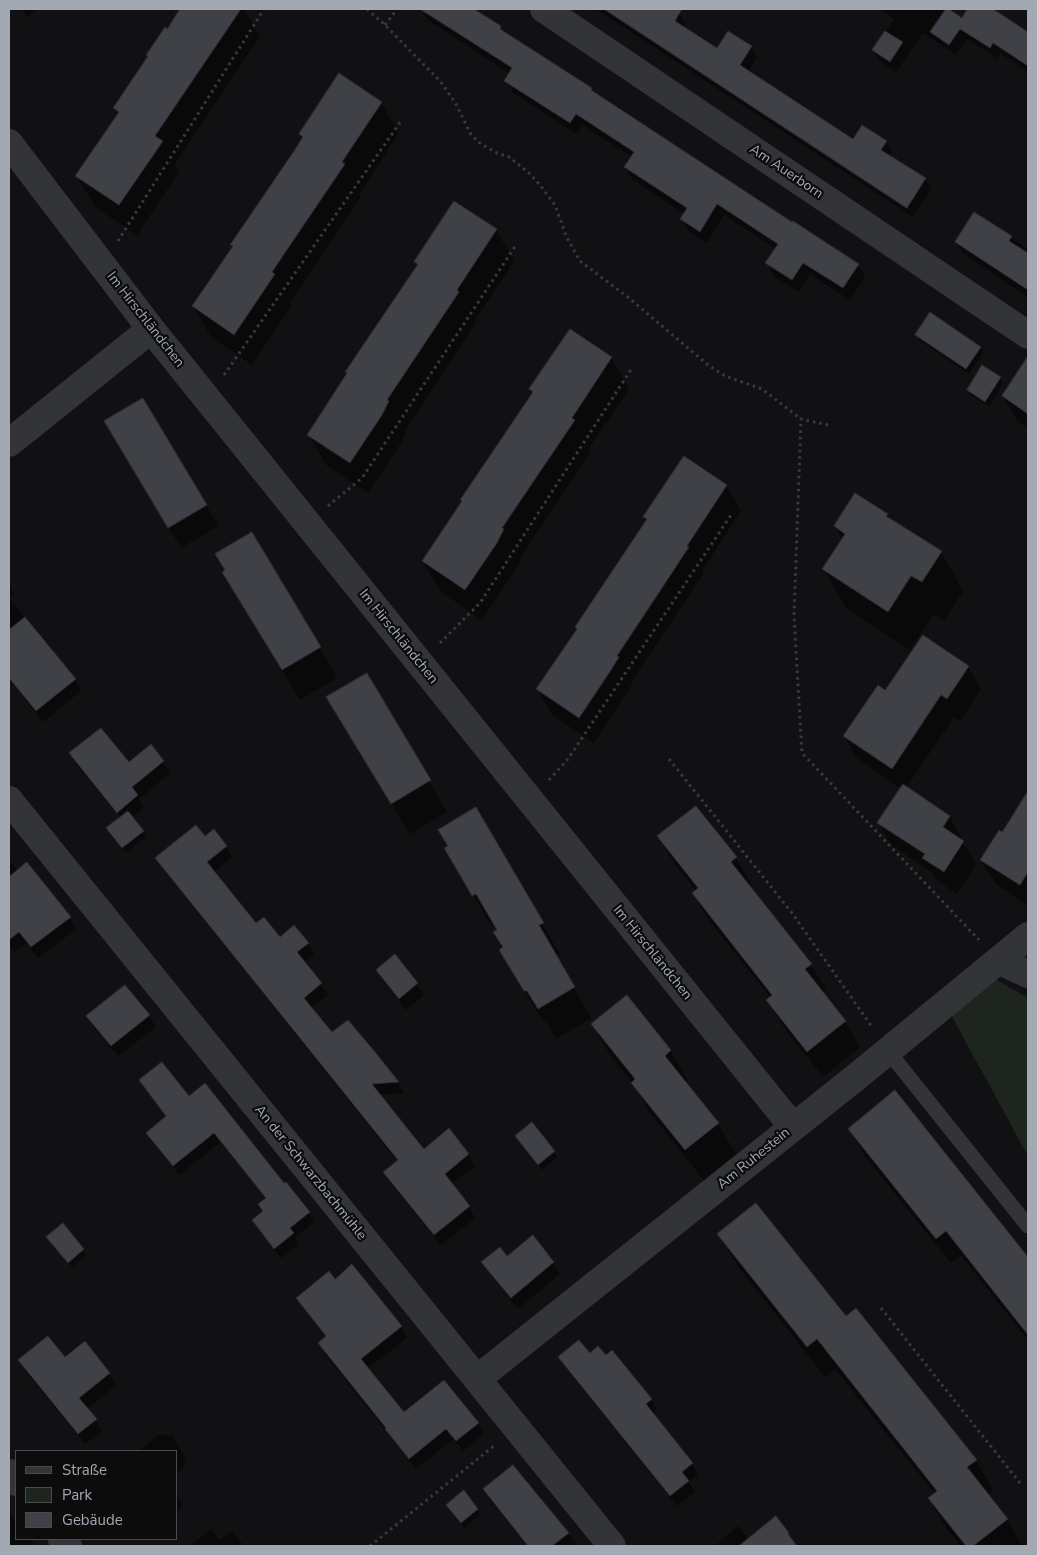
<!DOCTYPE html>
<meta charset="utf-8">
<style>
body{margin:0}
#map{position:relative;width:1037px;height:1555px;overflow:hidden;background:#111113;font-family:"Nunito Sans",sans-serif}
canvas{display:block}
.frame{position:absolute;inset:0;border:10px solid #a3a9b2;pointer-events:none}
.legend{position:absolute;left:15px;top:1450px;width:162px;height:90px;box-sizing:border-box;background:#0c0c0d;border:1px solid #484b4f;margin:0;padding:6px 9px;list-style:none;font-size:15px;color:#a3a9b2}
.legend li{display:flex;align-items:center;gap:10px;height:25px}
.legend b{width:25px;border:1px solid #484b4f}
</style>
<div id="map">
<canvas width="1037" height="1555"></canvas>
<div class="frame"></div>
<ul class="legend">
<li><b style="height:6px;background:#323437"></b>Straße</li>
<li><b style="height:14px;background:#1e251e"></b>Park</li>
<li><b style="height:14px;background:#404146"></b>Gebäude</li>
</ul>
</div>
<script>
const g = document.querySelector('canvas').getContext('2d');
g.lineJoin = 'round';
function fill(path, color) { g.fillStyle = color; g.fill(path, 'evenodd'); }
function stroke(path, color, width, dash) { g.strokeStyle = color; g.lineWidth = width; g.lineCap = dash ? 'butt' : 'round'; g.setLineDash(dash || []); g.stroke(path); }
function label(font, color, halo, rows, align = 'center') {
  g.font = font + ' "Nunito Sans",sans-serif'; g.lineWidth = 4.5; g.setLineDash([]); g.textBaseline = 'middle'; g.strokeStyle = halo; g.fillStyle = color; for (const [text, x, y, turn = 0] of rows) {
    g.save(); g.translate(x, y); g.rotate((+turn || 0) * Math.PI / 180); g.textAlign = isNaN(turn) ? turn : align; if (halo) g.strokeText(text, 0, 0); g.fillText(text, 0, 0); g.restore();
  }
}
fill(new Path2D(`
 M995,979L1028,998V1156L950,1013Z`), '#1e251e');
fill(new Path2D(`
 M21,9H37L27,17Z
 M182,9H244L260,36L175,164L179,172L137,235L95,207L77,176L119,114L115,108Z
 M421,9H472L500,27L503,33L591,89L594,94L792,224L858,265L865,277L850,300L810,274L799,292L774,276L767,263L776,249L724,215L707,243L689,231L682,219L685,214L632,179L625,167L632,157L583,125L577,134L513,93L506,81L510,74L428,20Z
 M596,9H672L679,13L685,23L683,27L717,49L751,47L757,57L748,72L854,141L886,142L892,152L889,156L925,179L931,189L913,217Z
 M879,9H947L962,19L969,9H991L1028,33V72L1000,53L997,58L967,39L956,55L923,33L896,72L880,61L873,50L894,19Z
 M381,103L399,133L360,193L361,196L290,303L291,306L252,365L211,337L193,306L233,247L232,245L303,139L300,134Z
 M455,203L496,230L514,261L475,320L476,323L405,431L406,433L399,446L368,493L326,465L309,435L348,374L347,372L418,266L416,262Z
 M974,214L1028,249V297L963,253L956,242Z
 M916,335L980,347L983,353L969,374L919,340Z
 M611,358L629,389L589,448L591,451L520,558L521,561L482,620L441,592L423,562L533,394L530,389Z
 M1018,374L1028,381V428L1017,421L1003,396Z
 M1000,378L1003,383L989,406L971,396L968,390Z
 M117,442L206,505L218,526L181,548Z
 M726,486L741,511L702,571L703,574L632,681L633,683L594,743L552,715L538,690L647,521L645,517Z
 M887,514L891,520L941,552L963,591L944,621L934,614L910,650L846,608L824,569L843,540L835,526Z
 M226,571L319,647L337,678L300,700L241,603L223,573Z
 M9,585L13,593L9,597Z
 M9,598L75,679L81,691L43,722L9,679Z
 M968,667L981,689L960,721L954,717L906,788L949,816L962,839L961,840L976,864L957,894L937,880L932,872L891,845L879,823L901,789L857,758L844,736L885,692Z
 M366,674L447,812L410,834L346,728Z
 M151,746L170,773L139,799L144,807L132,818L146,837L126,853L107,829L121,818L77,765L70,753L129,763Z
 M1028,794V906L996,884L981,860L1002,833Z
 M696,807L736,858L751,884L748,886L811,965L826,990L822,993L845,1022L860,1047L823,1077L783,1026L768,1001L771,998L708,919L693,894L696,891L674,863L659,837Z
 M475,809L560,954L556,956L591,1018L556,1039L546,1021H543L518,981L504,948L498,931L495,924L491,926L446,848L449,847Z
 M204,838L226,846L232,857L214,872L256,925L280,939L308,943L314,954L304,962L321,984L328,995L311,1008L332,1034L374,1053L398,1083L404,1093L379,1095L424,1150L449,1130L468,1155L475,1166L451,1185L469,1207L475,1218L441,1245L391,1183L385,1172L398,1162L163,869L157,858Z
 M9,860L18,871L70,918L76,929L38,958L26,943L14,952L9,945Z
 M395,956L417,984L424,995L406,1010L384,982L377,971Z
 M125,986L149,1016L156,1027L118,1056L94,1028L88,1017Z
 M627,996L670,1051L688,1081L686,1083L718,1124L736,1154L704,1180L650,1113L633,1083L610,1055L592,1024Z
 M140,1081L189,1097L284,1185L309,1213L314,1222L295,1238L298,1244L281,1258L259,1230L253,1221L264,1212L267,1199L220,1142L180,1175L153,1143L148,1133L167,1117Z
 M895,1092L1028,1259V1340L961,1255L951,1263L864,1155L850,1130Z
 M516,1137L554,1152L557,1157L542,1170Z
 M63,1225L86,1255L72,1267L51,1242Z
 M719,1235L976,1460L993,1491L988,1495L1007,1519L1022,1546H961L947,1529L929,1499L935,1494L835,1369L825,1377L737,1265Z
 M533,1237L553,1263L560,1274L518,1309L490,1273L483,1262L507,1258Z
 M334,1280L401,1327L407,1338L367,1369L404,1414L478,1423L484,1434L463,1451L453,1439L416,1469L325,1354L319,1343L327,1338L304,1309L298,1298Z
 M612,1352L651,1400L657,1410L652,1414L692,1464L698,1475L689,1482L695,1492L677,1506L566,1368L560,1357L590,1355L605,1357Z
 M65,1359L109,1374L116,1385L87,1409L102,1431L85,1444L26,1372L20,1360Z
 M158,1435L172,1436L185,1456L184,1468L176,1474V1451H139Z
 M513,1466L578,1546H527L490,1500L484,1489Z
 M176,1495L183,1506L176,1512Z
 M447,1505L477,1509L480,1515L464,1528Z
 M9,1512L16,1522V1539H30L36,1546H9Z
 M738,1526L749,1540L788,1534L795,1546H716V1545Z
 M211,1529L220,1540L232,1531L244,1546H190Z`), '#0007');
const building = new Path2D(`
 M180,9H241L155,136L163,141L119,205L75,176L119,112L113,108L148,56L146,55L165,27L167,29Z
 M420,9H474L501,26L500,29L592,88L591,90L792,222L793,221L859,264L843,288L803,263L792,280L765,263L778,244L717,204L700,232L680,219L687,208L624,167L634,152L576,114L570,123L504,81L512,68Z
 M604,9H682L675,21L717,48L728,31L752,46L740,65L853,139L862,125L887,141L881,150L926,178L907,208Z
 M946,9H949L962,18L967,9H993L1028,32V66L993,43L990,48L960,29L949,45L930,32Z
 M885,31L903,42L890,62L872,50Z
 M339,73L382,102L342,162L345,164L272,272L275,274L234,335L192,306L233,246L230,245L294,151L303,137L299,134Z
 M454,201L497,229L457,290L459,292L387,400L389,401L382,415L350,463L307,435L347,373L345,372L418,264L414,262Z
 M974,212L1012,236L1009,241L1028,253V290L955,242Z
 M930,312L981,347L966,369L915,335Z
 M570,329L612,357L572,418L575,420L502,528L504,529L497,543L465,590L422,561L462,501L460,500L533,392L529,389Z
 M1028,356V414L1002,396Z
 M982,365L1001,377L985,402L967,390Z
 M143,398L207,505L168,528L104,421Z
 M684,456L727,485L687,546L689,547L617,656L619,657L611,670L579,718L536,689L577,629L575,627L647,519L643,517Z
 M855,493L888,514L886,516L942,551L922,582L911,576L888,612L822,569L845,534L834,526Z
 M252,532L321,647L282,670L222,572L225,570L215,554Z
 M25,617L76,679L36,711L9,678V630Z
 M923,635L969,666L947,699L941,695L892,769L843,736L878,685L885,690Z
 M367,673L431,780L391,804L326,697Z
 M101,728L129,762L151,744L164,761L132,787L138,795L117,813L69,753Z
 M903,784L950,816L943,827L964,841L944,872L922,858L925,854L877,823Z
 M1028,791V872L1020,885L980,860L999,830L1002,832Z
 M696,806L737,857L731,862L812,964L805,969L846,1021L807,1052L766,1000L772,995L692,893L698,888L657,836Z
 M476,807L544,923L539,925L575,987L538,1009L527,991H524L499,950L503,947L493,932L497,930L476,894L472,896L457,870L444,848L448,846L438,830Z
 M128,811L144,831L122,848L106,828Z
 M196,825L205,836L214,829L227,846L207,862L256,923L264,917L280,937L294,925L309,943L297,952L322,983L304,998L332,1032L348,1020L375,1052L399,1082L372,1084L419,1143L424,1149L449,1128L469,1154L445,1174L470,1206L434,1235L383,1172L398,1160L155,858Z
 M27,862L71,917L31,947L19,932L9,940V877Z
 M395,954L418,983L399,999L376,970Z
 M125,985L150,1015L111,1046L86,1016Z
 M627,995L671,1050L665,1056L719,1123L685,1150L631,1083L635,1079L591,1024Z
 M162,1062L189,1096L205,1083L284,1183L286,1182L310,1212L290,1228L294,1233L274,1249L252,1220L263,1211L258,1204L266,1198L214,1133L173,1166L146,1133L166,1116L139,1080Z
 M895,1090L1028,1257V1335L946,1231L936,1239L848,1129Z
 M532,1122L555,1151L538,1165L515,1136Z
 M756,1203L846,1316L856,1308L977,1460L967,1467L1008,1519L973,1546H966L928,1498L937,1491L817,1339L807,1347L717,1234Z
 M63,1223L84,1249L68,1263L46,1237Z
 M533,1235L554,1262L511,1298L481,1262L500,1247L507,1256Z
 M352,1264L402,1326L361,1359L404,1412L444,1380L479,1423L456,1441L446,1429L409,1459L385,1429L386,1428L318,1343L326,1336L296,1298L329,1271L335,1279Z
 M48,1336L65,1357L85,1341L110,1373L79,1398L97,1419L78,1434L18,1360Z
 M579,1340L590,1353L598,1346L606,1355L612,1350L652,1399L646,1404L693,1463L682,1472L689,1481L670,1496L558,1357Z
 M513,1465L569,1533L552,1546H528L483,1489Z
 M464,1490L478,1509L461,1523L446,1505Z
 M776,1516L789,1533L788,1534L797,1546H739Z`);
fill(building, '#404146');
stroke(building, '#2b2c2e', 1);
stroke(new Path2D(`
 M367,9L385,25L441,82L456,104L470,133L478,142L497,153L509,157L529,173L540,185L555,205L567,238L580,261L629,298L708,365L725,376L762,389L801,419
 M385,25L397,9
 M118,241L264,9
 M224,375L401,121
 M828,425L801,419L794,616L802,753L979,940
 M328,506L362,478L516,245
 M440,643L480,603L632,368
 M669,759L792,913L872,1027
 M549,780L568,759L731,515
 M881,1308L1020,1483
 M370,1546L495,1445`), '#383b3e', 3, [2.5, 4]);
stroke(new Path2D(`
 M888,1051L1028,1226`), '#323437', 15);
stroke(new Path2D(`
 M544,9L1028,335
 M9,143L151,329L793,1127
 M9,443L151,329
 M9,800L612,1546
 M1000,961L1028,974
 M477,1379L855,1078L1028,936
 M9,1473L16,1482
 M62,1539L68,1546`), '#323437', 28);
label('14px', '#a3a9b2', '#0c0c0d', [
 ["Am Auerborn",786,172,34],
 ["Im Hirschländchen",145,320,52],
 ["Im Hirschländchen",398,637,51],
 ["Im Hirschländchen",652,953,51],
 ["Am Ruhestein",754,1159,-39],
 ["An der Schwarzbachmühle",310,1173,51]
]);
</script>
